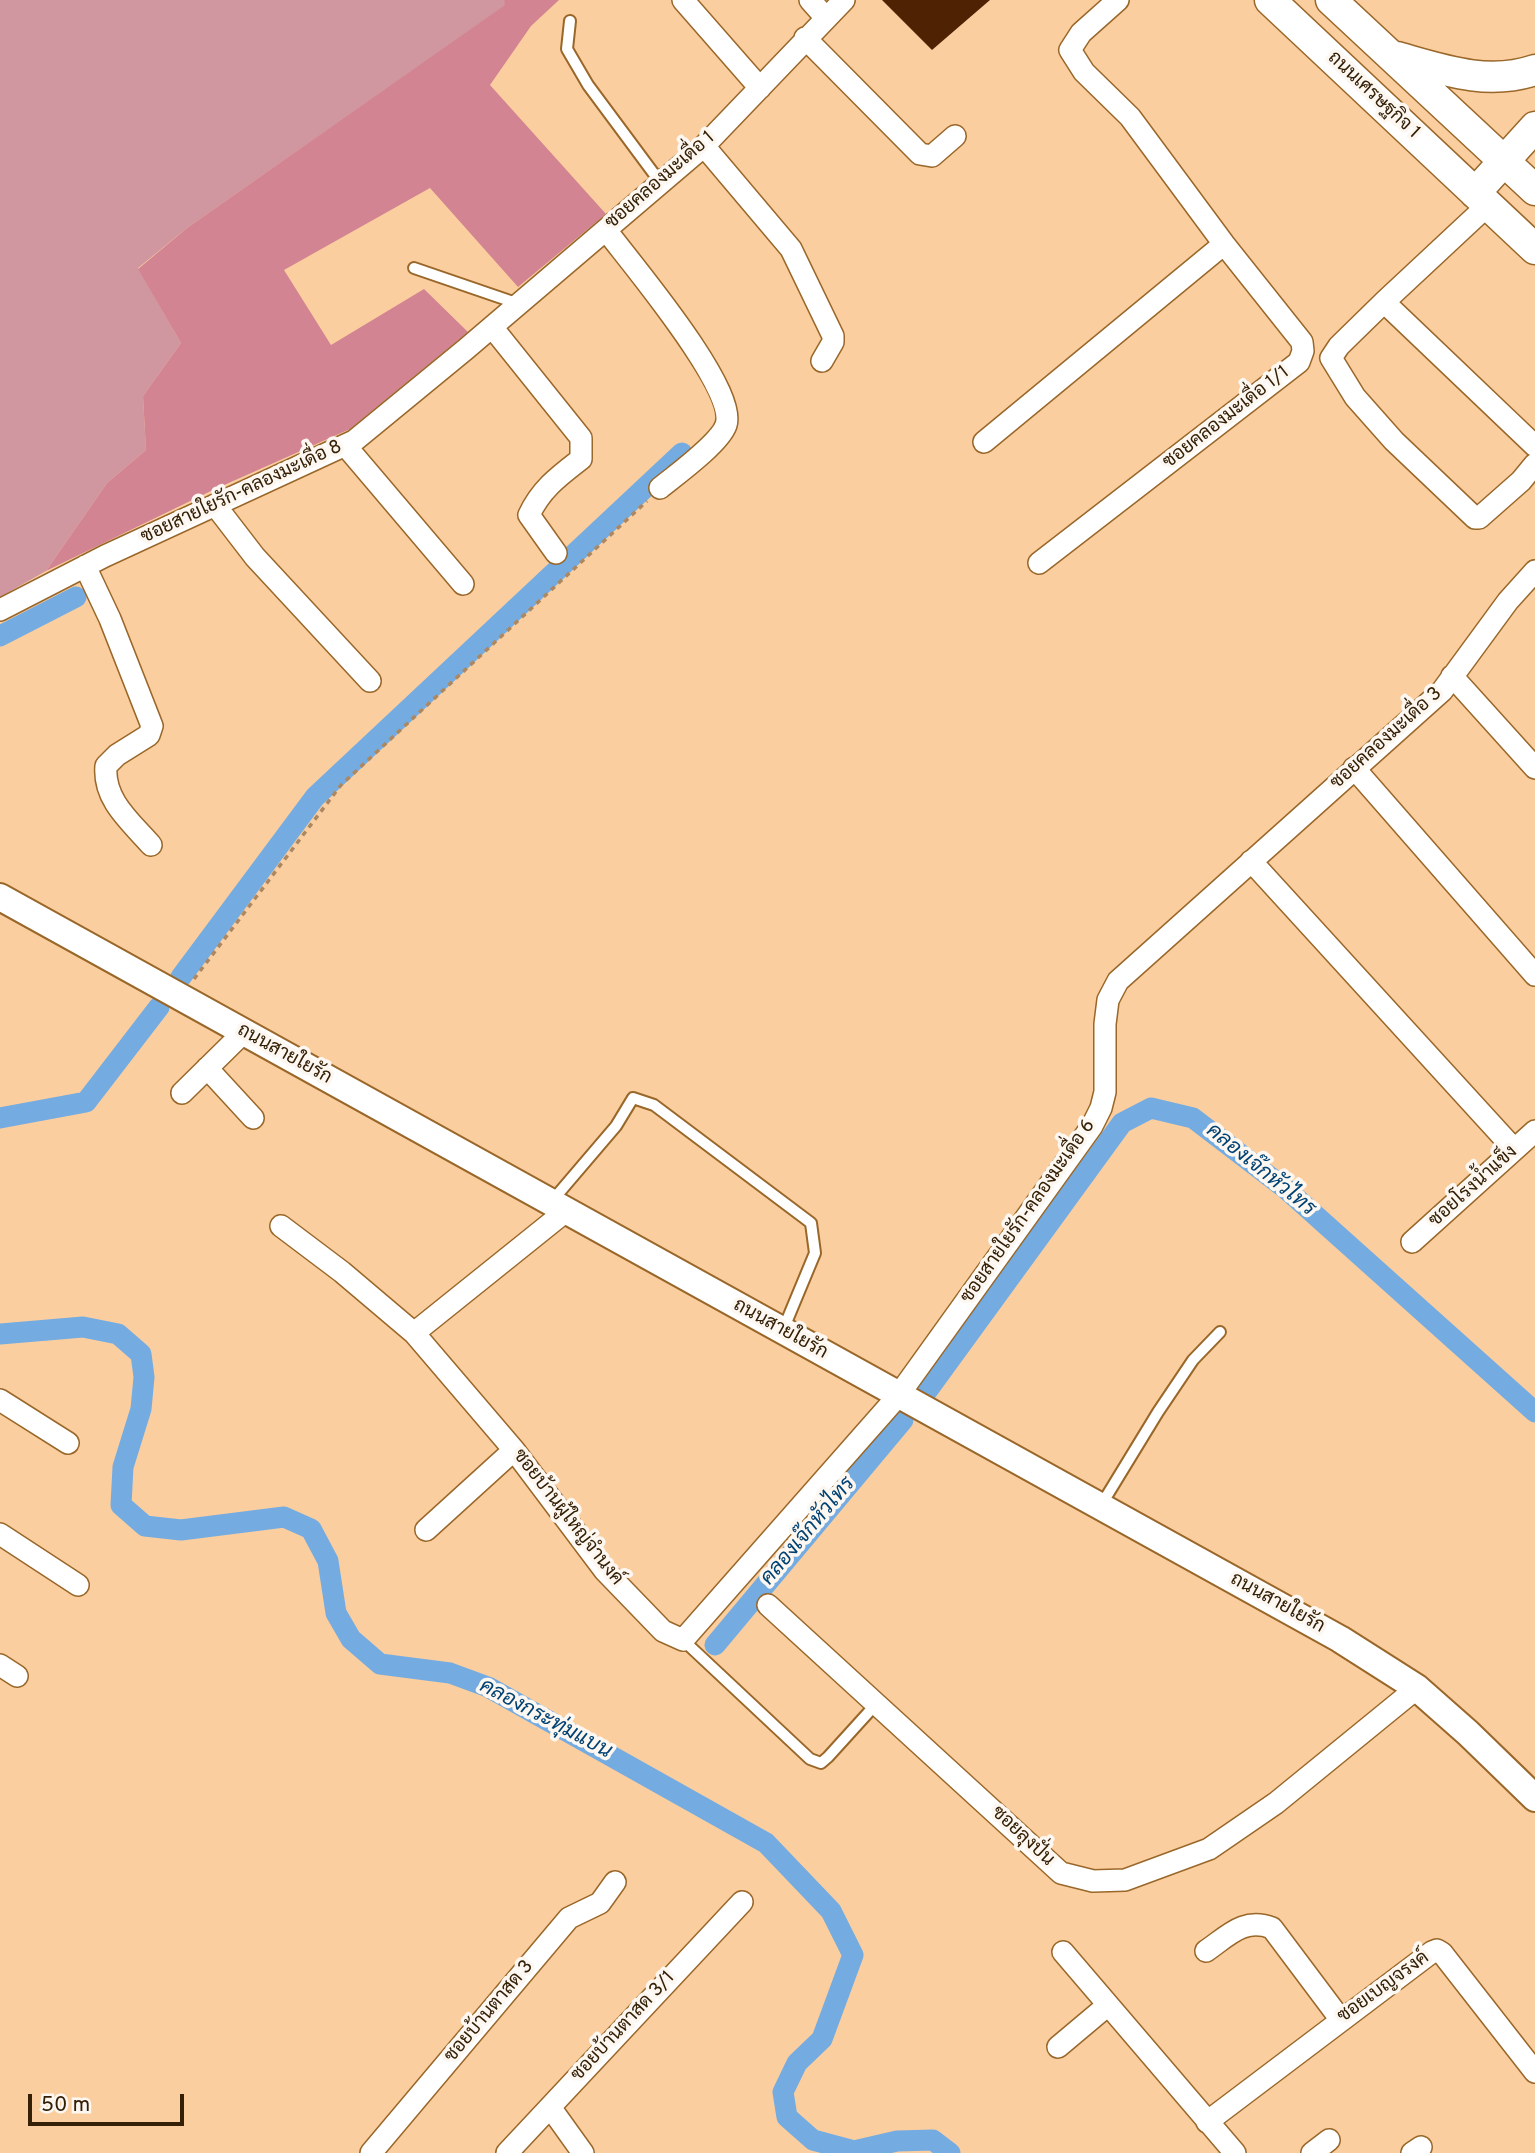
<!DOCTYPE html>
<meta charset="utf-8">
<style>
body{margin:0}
#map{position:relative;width:1535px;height:2153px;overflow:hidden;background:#fbce9f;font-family:Overpass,sans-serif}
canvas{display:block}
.scale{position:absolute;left:28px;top:2094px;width:156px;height:32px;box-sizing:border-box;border:4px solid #342006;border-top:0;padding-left:9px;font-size:21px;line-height:24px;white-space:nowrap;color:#342006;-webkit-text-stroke:5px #fdf7f1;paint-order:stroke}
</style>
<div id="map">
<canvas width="1535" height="2153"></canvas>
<div class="scale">50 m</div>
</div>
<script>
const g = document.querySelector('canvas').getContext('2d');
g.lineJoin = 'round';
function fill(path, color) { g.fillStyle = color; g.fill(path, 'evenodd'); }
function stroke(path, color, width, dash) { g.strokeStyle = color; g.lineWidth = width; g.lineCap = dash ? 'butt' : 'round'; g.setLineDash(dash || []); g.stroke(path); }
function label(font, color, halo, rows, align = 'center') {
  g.font = font + ' Overpass,Sarabun,sans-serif'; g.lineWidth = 7; g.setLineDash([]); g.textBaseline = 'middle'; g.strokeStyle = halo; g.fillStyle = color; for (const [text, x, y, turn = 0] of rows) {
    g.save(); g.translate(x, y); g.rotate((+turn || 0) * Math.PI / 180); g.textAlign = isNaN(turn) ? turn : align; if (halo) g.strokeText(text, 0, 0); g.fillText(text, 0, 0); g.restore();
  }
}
fill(new Path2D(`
 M0,0H504L506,5L187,228L138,268L181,343L143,396L146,450L107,483L46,571L0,597Z`), '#d097a0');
fill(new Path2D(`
 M504,0H559L531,26L490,85L606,214L518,287L430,188L284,270L331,345L424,289L468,332L350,429L213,490L46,571L107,483L146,450L143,396L181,343L138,269L187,228L505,5Z`), '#d38492');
stroke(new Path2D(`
 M0,636L76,597
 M181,977L315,797L682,453
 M0,1118L86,1102L159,1007
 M0,1334L83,1327L118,1334L141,1354L144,1377L141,1409L123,1467L121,1505L145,1526L181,1530L284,1517L311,1529L328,1561L336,1613L351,1639L380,1664L450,1673L488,1687L766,1843L831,1911L853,1955L822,2039L797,2063L783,2092L787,2117L813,2140L854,2151L897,2141L933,2140L950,2153
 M927,1391L1122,1123L1151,1108L1193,1118L1286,1189L1535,1412
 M715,1645L903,1420`), '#74ace2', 21);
fill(new Path2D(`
 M882,0H990L932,50Z`), '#502204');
const service = new Path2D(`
 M570,21L567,49L588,85L660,182
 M414,268L519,304
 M552,1201L616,1126L633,1098L654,1105L811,1223L815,1253L783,1330
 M1100,1507L1158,1412L1193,1360L1220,1332
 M683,1640L810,1759L821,1763L828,1757L877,1703`);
const minor = new Path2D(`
 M683,0L760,88
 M810,0L826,18
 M805,38L920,154L932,156L955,136
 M704,146L791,249L833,336V342L822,361
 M1488,205L1384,302L1339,346L1331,358L1355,397L1394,441L1475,518H1479L1521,481L1535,464
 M606,230C630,262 738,389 726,425C720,443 676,475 660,488
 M1384,302L1535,446
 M492,327L581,438V459C559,476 541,489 529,515L556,553
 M984,442L1224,244
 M345,445L463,584
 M215,505L255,557L370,681
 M1039,563L1299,362L1303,351L1302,342L1224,244L1130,117L1084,72L1070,50L1081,33L1118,0
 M85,566L110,619L152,726L149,735L117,755L106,766C103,800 131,822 151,845
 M0,610L105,556L354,441L466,349L704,146L844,0
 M1452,676L1535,768
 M1354,768L1535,975
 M1251,861L1514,1149
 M207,1068L253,1118
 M182,1093L243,1033
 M281,1226L342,1272L414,1333L514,1450L605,1571L663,1631L683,1640L898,1396L1092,1126L1101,1108L1105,1092V1024L1108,1000L1118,981L1442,691L1508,601L1535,571
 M1412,1242L1535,1131
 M414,1333L566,1211
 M0,1400L68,1443
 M426,1530L514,1450
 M0,1534L78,1585
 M768,1605L1061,1873L1093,1881L1125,1880L1209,1849L1276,1803L1417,1688
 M0,1665L17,1676
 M1206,1951C1228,1936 1244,1917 1272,1928L1341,2020
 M1063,1952L1235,2153
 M1058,2047L1108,2005
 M550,2107L583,2153
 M1207,2122L1432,1952L1437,1950L1442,1953L1535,2072
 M371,2153L569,1918L600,1903L615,1882
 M507,2153L742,1902
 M1312,2153L1329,2140
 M1412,2153L1421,2147`);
const tertiary = new Path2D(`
 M0,897L1340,1639L1417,1688L1468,1733L1535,1798`);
const secondary = new Path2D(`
 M1270,0L1535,249
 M1331,0L1535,190
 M1397,57C1443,70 1488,86 1535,70
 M1475,193L1535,127`);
stroke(service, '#996729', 14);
stroke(minor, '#996729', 24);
stroke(tertiary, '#996729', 30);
stroke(secondary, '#996729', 33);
stroke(new Path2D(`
 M194,979L341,785L647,501`), '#ab8862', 3.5, [5, 5]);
stroke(service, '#fff', 10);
stroke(minor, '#fff', 21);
stroke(tertiary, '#fff', 26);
stroke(secondary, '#fff', 30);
label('19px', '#342006', '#fdf7f1', [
 ["ถนนเศรษฐกิจ 1",1373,96,43],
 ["ซอยคลองมะเดื่อ 1",661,181,-41],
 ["ซอยคลองมะเดื่อ 1/1",1227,418,-38],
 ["ซอยสายใยรัก-คลองมะเดื่อ 8",242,493,-25],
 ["ซอยคลองมะเดื่อ 3",1387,739,-42],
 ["ถนนสายใยรัก",284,1055,29],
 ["ซอยโรงน้ำแข็ง",1474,1187,-42],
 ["ซอยสายใยรัก-คลองมะเดื่อ 6",1029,1212,-55],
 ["ถนนสายใยรัก",780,1330,29],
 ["ซอยบ้านผู้ใหญ่จำนงค์",567,1518,52],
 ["ถนนสายใยรัก",1277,1604,29],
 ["ซอยลุงปั่น",1022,1837,43],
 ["ซอยเบญจรงค์",1384,1988,-36],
 ["ซอยบ้านตาสด 3",490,2012,-50],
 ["ซอยบ้านตาสด 3/1",624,2027,-47]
]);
label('italic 21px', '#004273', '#fdf7f1', [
 ["คลองเจ๊กหัวไทร",1260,1171,39],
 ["คลองเจ๊กหัวไทร",809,1532,-50],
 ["คลองกระทุ่มแบน",545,1720,28]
]);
</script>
